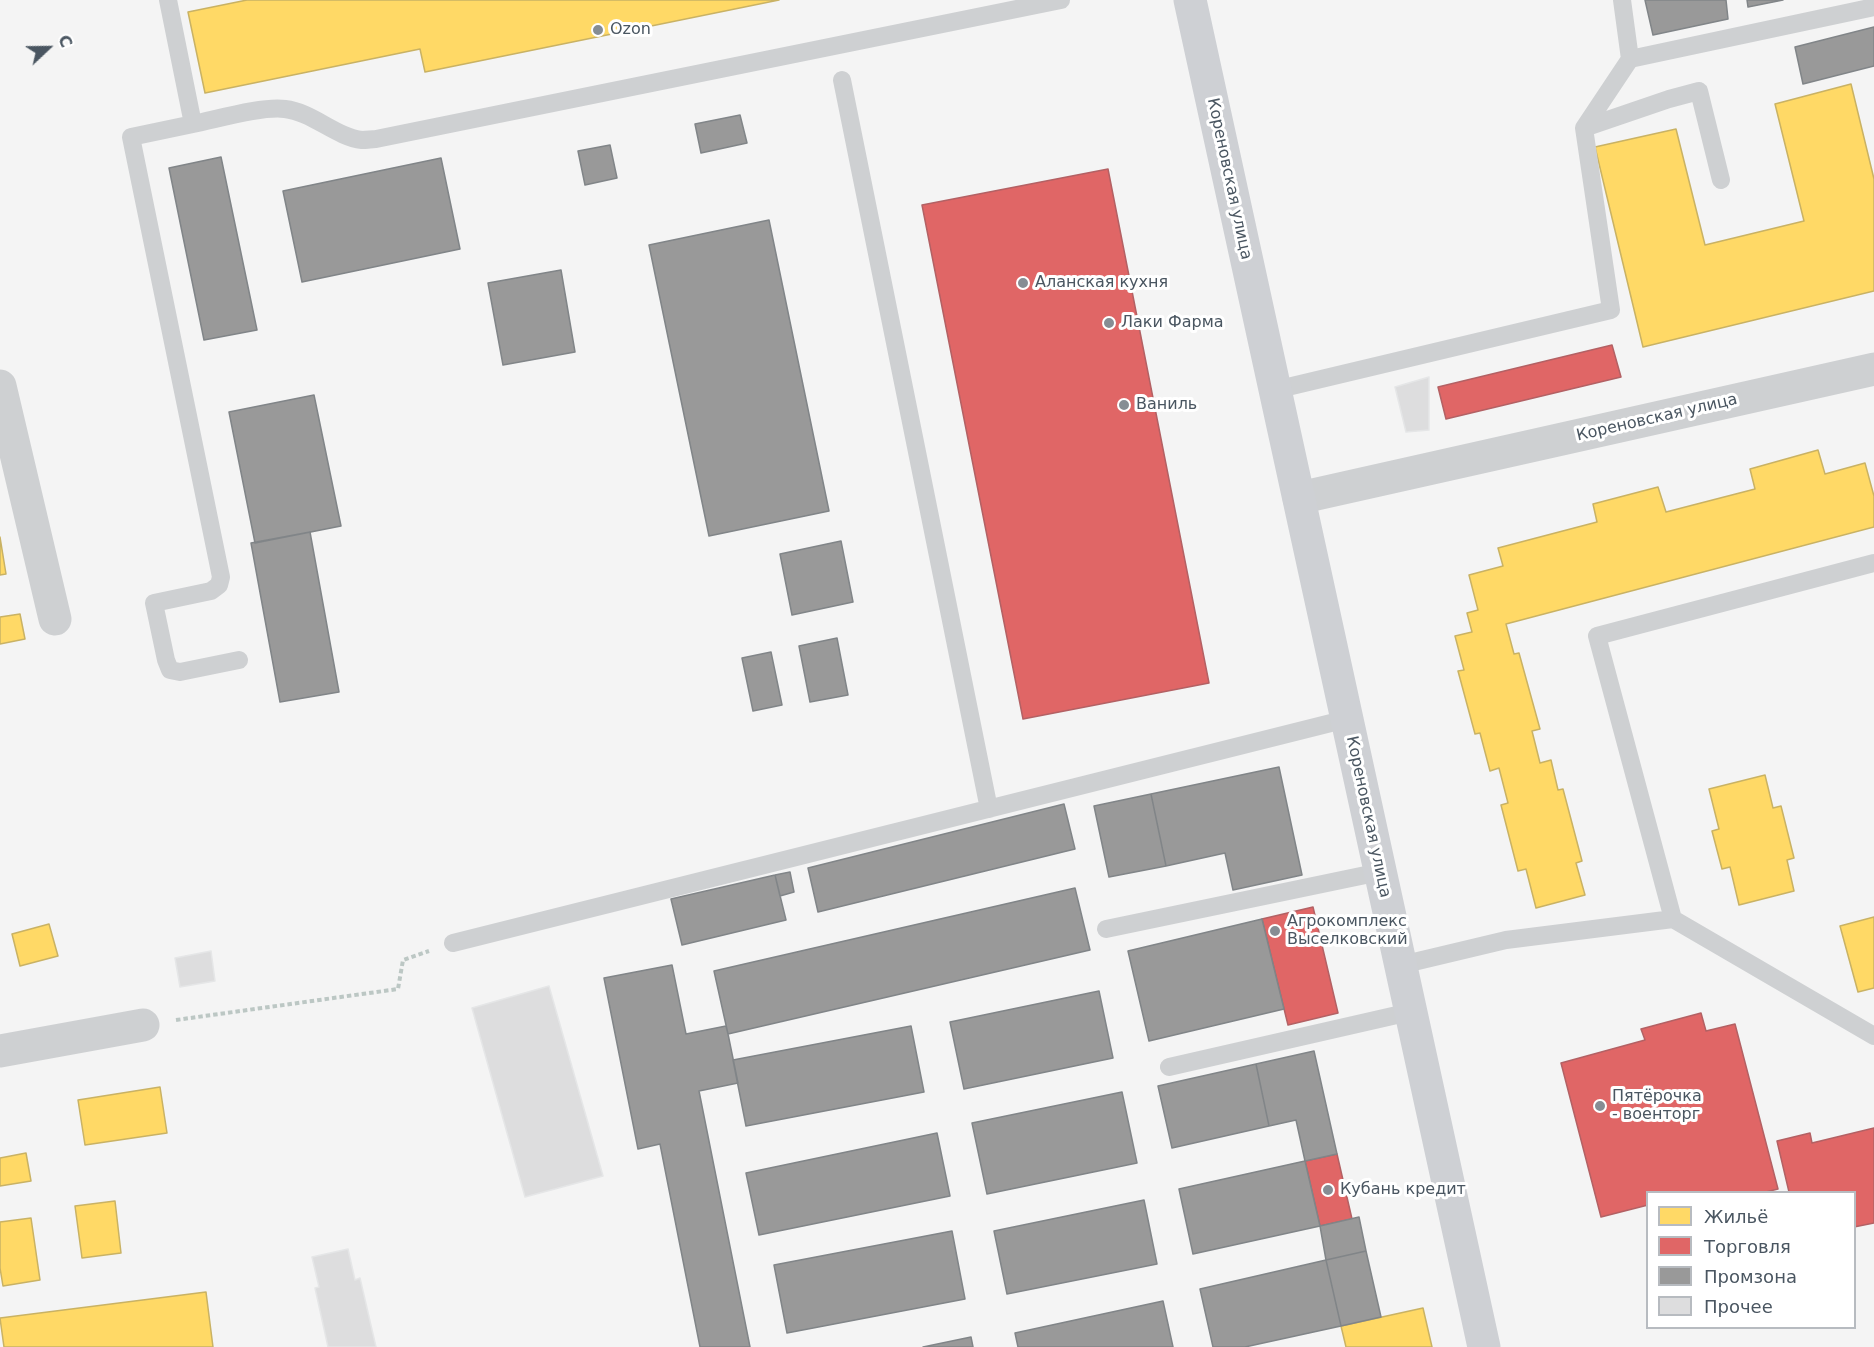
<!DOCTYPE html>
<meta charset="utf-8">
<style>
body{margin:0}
#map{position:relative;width:1874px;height:1347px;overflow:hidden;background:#f4f4f4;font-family:"DejaVu Sans",sans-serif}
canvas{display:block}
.legend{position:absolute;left:1646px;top:1191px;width:210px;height:138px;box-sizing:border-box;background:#fff;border:2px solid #b7bbc0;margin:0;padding:8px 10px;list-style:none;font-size:18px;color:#4a5661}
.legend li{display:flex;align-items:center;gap:12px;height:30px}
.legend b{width:30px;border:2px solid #b7bbc0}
.north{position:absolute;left:18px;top:18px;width:60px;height:60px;-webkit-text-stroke:4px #fff;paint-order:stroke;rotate:68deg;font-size:16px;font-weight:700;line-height:24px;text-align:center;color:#4a5661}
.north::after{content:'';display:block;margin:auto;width:21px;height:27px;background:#4a5661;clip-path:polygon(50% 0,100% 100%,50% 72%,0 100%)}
</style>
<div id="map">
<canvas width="1874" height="1347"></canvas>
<ul class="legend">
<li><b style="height:16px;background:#ffd966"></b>Жильё</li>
<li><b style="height:16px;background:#e06666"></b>Торговля</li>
<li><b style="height:16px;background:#999"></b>Промзона</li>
<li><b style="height:16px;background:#ddddde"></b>Прочее</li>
</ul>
<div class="north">С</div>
</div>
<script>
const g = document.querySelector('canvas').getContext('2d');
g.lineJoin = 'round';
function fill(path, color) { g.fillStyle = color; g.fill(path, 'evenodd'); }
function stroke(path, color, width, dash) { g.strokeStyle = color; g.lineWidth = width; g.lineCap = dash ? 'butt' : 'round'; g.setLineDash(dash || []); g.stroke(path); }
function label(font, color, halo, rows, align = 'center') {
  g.font = font + ' "DejaVu Sans",sans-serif'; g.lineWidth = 6; g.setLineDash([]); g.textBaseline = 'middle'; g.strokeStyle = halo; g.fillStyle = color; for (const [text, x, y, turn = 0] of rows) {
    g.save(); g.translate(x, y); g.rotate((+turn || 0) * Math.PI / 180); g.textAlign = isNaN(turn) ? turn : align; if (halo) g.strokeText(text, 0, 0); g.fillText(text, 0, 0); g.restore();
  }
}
const homes = new Path2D(`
 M247,0H779L425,72L420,49L205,93L188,12Z
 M1851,84L1874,179V291L1643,347L1595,147L1676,129L1705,245L1804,221L1775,104Z
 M1818,450L1825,474L1865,463L1874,496V527L1506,624L1514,654L1519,653L1540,729L1532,731L1540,763L1551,760L1558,790L1563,789L1582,861L1576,863L1585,895L1536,908L1526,869L1518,871L1501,805L1508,803L1499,768L1490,771L1480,733L1475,734L1458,671L1464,670L1455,636L1472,632L1467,613L1478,610L1469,575L1503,566L1498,548L1597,522L1593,504L1658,487L1666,512L1755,489L1750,469Z
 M0,537L6,574L0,575Z
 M20,614L25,639L0,644V617Z
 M1765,775L1773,808L1781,806L1794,858L1787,860L1794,891L1739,905L1730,867L1722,869L1712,831L1719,829L1709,789Z
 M1874,917V988L1858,992L1840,926Z
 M49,924L58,956L20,966L12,934Z
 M160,1087L167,1133L85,1145L78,1100Z
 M26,1153L31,1181L0,1186V1158Z
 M115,1201L121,1253L82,1258L75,1206Z
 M31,1218L40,1280L3,1286L0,1268V1222Z
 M206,1292L213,1347H4L0,1318Z
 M1423,1308L1432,1347H1346L1341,1326Z`);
fill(homes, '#ffd966');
stroke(homes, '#c9b264', 1.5);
const shops = new Path2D(`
 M1108,169L1209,683L1023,719L922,205Z
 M1612,345L1621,377L1446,419L1438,387Z
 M1313,907L1338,1013L1288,1025L1262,919Z
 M1701,1013L1706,1031L1735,1024L1778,1189L1766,1192H1648V1205L1601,1217L1561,1063L1645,1040L1641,1029Z
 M1874,1128V1223L1854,1227V1192H1789L1777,1141L1810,1133L1812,1143Z
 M1337,1154L1352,1219L1320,1226L1305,1161Z`);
fill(shops, '#e06666');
stroke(shops, '#b36164', 1.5);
const industry = new Path2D(`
 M1645,0H1726L1728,19L1653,35Z
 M1747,0H1783L1748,7Z
 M1874,27V66L1803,84L1795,47Z
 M740,115L747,143L701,153L695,124Z
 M610,145L617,178L585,185L578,151Z
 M221,157L257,330L204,340L169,168Z
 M441,158L460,249L302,282L283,191Z
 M769,220L829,511L709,536L649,245Z
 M561,270L575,352L503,365L488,283Z
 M314,395L341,526L255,543L229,412Z
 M310,532L339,692L280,702L251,543Z
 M841,541L853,602L792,615L780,554Z
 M837,638L848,695L810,702L799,646Z
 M771,652L782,705L753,711L742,658Z
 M1279,767L1302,875L1233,890L1225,853L1166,866L1151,794Z
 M1151,794L1166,866L1109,877L1094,806Z
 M1064,804L1075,849L818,912L808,868Z
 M790,872L794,892L780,896L775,875Z
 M775,875L786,920L682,945L671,899Z
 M1075,888L1090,950L728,1034L714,971Z
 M1262,919L1284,1009L1149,1041L1128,951Z
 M672,965L686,1034L726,1026L728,1034L738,1083L699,1091L750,1347H700L660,1144L638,1149L604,978Z
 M1099,991L1113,1058L964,1089L950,1022Z
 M911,1026L924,1092L746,1126L733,1060Z
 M1314,1051L1337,1154L1305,1161L1296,1120L1269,1126L1256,1064Z
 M1256,1064L1269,1126L1172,1148L1158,1086Z
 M1122,1092L1137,1163L987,1194L972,1123Z
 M937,1133L950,1196L759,1235L746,1173Z
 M1305,1161L1320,1226L1193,1254L1179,1189Z
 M1144,1200L1157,1264L1007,1294L994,1231Z
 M1359,1217L1366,1251L1326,1260L1320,1226Z
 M952,1231L965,1299L787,1333L774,1265Z
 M1366,1251L1381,1317L1341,1326L1326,1260Z
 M1326,1260L1341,1326L1245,1347H1213L1200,1289Z
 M1163,1301L1173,1347H1018L1015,1333Z
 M971,1337L973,1347H923Z`);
fill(industry, '#999');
stroke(industry, '#818588', 1.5);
const building = new Path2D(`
 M1429,377V430L1406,432L1395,387Z
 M211,951L215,981L180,987L175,958Z
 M549,986L603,1176L525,1197L472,1008Z
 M348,1249L355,1280L360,1278L376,1347H328L315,1288L319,1287L312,1257Z`);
fill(building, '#ddddde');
stroke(building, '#e5e6e7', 1.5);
stroke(new Path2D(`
 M176,1020L398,989L403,960L429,951`), '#bcc7c4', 4, [4.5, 3]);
stroke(new Path2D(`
 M168,0L193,124C218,119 262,106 285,109C312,112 336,137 362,140C367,140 372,139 376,139L1061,0
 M1630,59L1874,7
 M842,80L989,809
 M193,124L131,137L221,577L219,585L211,591L154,603L166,660L170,670L180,672L239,660
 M1584,128L1630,59L1622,0
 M1275,390L1611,310L1584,128L1669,99L1699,91L1721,180
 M1673,919L1597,636L1874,563
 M1106,929L1380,872
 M453,943L1347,719
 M1401,965L1506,940L1673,919L1874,1036
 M1169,1067L1410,1012`), '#ced0d2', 18);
stroke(new Path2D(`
 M0,386L55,619
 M1299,498L1874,369
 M0,1051L143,1025`), '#ced0d2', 33);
stroke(new Path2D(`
 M1190,0L1484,1347`), '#ced0d4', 33);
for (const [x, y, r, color] of [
 [598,30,6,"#868d94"],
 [1023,283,6,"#868d94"],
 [1109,323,6,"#868d94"],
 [1124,405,6,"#868d94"],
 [1275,931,6,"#868d94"],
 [1600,1106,6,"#868d94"],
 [1328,1190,6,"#868d94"]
]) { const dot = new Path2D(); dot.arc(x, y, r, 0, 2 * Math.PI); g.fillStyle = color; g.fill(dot); stroke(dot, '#fff', 2); }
label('16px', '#4a5661', '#fff', [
 ["Ozon",610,30],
 ["Аланская кухня",1035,283],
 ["Лаки Фарма",1121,323],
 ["Ваниль",1136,405],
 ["Агрокомплекс",1287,922],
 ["Выселковский",1287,940],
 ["Пятёрочка",1612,1097],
 ["- военторг",1612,1115],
 ["Кубань кредит",1340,1190]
], 'left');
label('16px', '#4a5661', '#fff', [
 ["Кореновская улица",1229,179,78],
 ["Кореновская улица",1657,418,-13],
 ["Кореновская улица",1368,817,78]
]);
</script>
